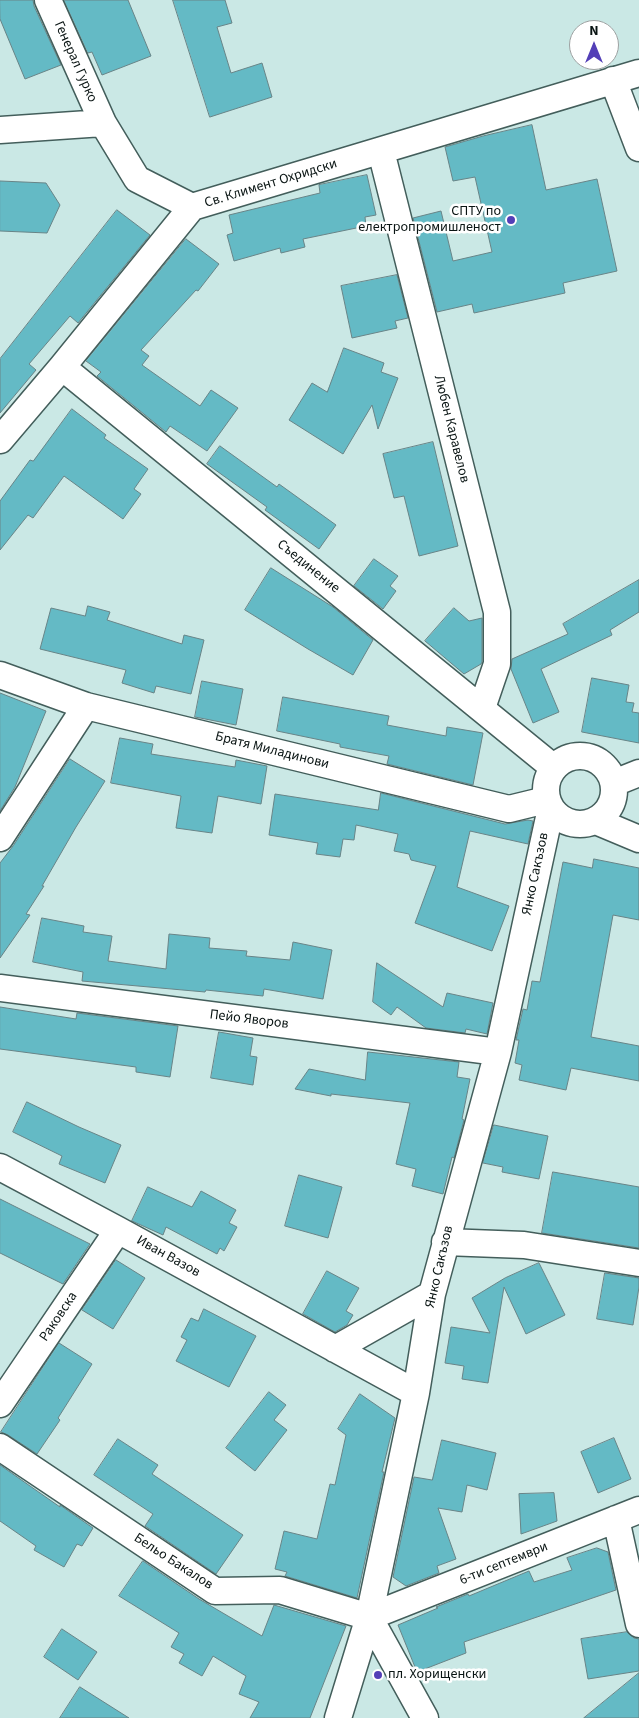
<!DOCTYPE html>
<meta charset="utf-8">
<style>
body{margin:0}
#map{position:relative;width:639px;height:1718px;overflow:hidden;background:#cae8e5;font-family:"Source Sans 3",sans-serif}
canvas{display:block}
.north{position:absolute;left:569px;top:20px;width:50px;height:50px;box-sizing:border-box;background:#fff;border:1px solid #9da1a1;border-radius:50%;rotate:0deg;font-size:14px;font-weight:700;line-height:20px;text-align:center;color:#091413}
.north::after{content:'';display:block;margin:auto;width:18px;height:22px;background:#533fb7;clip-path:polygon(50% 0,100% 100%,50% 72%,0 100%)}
</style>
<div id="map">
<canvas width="639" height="1718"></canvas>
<div class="north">N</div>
</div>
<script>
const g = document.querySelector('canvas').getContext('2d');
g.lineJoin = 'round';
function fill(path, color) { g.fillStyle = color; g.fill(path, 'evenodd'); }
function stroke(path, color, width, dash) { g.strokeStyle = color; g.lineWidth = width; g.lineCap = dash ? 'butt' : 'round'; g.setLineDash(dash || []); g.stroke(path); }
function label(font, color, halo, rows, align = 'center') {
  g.font = font + ' "Source Sans 3",sans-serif'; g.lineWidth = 5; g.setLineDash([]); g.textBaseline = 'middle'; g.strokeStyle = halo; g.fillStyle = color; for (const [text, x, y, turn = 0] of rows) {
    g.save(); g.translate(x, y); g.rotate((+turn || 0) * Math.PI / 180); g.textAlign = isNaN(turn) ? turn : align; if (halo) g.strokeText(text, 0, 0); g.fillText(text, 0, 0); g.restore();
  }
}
const building = new Path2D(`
 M0,0H33L34,6L61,65L25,79L0,19Z
 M64,0H128L151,56L102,75L92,52L88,53Z
 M173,0H225L232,23L217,27L231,73L262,63L272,97L210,117Z
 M532,125L546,190L597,179L617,271L563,283L565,293L474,313L472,304L437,312L413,218L441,211L453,261L492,252L475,177L453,181L445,147L483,136Z
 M367,175L376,215L365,217L366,226L303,239L305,247L281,253L280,248L234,261L227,235L233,233L229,215L320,193L319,185Z
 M0,181L46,183L60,205L47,233L0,231Z
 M117,210L150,235L78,323L70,316L29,364L36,370L0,413V359Z
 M186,239L219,264L198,291L196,290L141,350L149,356L142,365L200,406L211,390L238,408L207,451L170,426L166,432L97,376L101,372L86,361Z
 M397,275L408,318L395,321L397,328L352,338L341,286Z
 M344,348L384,363L381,372L398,378L378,429L372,405L343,454L289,420L312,383L327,392Z
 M72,409L106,435L104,438L148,469L134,489L141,494L123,519L64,476L33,518L28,515L0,550V501L30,460L33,461Z
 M433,442L458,546L419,556L404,496L394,498L383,454Z
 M220,446L277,487L279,484L336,525L319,549L265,510L267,507L207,464Z
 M374,559L398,576L390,586L396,591L383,609L354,586Z
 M271,568L333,607L373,640L353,675L308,649L245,610Z
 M639,580V612L610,630L612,635L541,669L559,712L533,723L511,669L512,659L568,634L563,624Z
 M88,606L110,612L107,620L182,644L184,635L204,640L191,694L156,686L154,693L122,683L126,670L40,649L51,608L85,616Z
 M454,608L469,621L482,618V662L481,664L464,674L425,641Z
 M592,678L629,685L626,702L634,703L632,712L639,713V743L582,732Z
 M202,681L243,689L236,725L195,717Z
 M0,693L46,711L15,787L0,811Z
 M283,697L389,716L387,725L446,736L447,727L483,733L473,785L387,764L389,756L340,747V744L277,731Z
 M120,738L153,744L151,754L235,767L236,760L267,766L261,804L218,796L212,833L176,828L181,796L111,783Z
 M70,759L105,781L76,827L42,886H44L26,914L30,915L0,958V863L13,846Z
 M381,793L505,824L528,820L533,821L528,844L470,831L457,887L509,906L492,951L415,923L436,866L411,860L409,854L394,851L398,834L356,825L354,840L343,839L340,857L316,854L318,843L269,835L275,794L378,810Z
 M594,859L639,868V920L613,915L591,1037L639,1046V1081L571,1068L566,1090L519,1080L522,1065L515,1063L519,1040H516L523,1009L527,1010L532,981L540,982L563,862L592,868Z
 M42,918L84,926L83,932L112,936L108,961L166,969L169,934L210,938L209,948L247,951L246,956L290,960L293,942L332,950L323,999L264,989L263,996L206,990L205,992L82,981L83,972L33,962Z
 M377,963L443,1007L447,993L493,1003L487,1034L466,1029L465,1033L426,1028L397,1007L391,1015L373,1002Z
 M0,1007L76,1019L77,1013L178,1026L170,1077L136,1072V1067L0,1049Z
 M219,1032L253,1038L250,1056L257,1057L253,1085L211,1078Z
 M368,1052L459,1062L457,1077L470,1079L462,1119L464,1120L454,1158L452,1157L443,1194L412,1186L416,1169L396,1164L410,1103L331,1094V1096L295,1089L309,1069L365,1080Z
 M27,1102L79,1127L121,1145L105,1183L59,1164L62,1156L13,1132Z
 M494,1125L548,1136L539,1179L502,1172L503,1167L483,1163Z
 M553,1172L639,1187V1248L542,1233Z
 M299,1175L342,1187L328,1238L285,1226Z
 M148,1187L192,1207L201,1191L236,1210L229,1223L237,1227L224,1251L220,1248L217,1254L166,1227L163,1235L132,1221Z
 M0,1199L90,1244L63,1284L0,1253Z
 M116,1260L145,1278L113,1329L82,1310Z
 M539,1263L565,1315L526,1334L504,1287L488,1383L462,1379L464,1366L445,1363L451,1327L490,1333L472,1298L505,1278Z
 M327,1271L359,1288L346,1311L353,1315L347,1325L335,1332L303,1314Z
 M605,1273L639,1278V1287L633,1325L597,1319Z
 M204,1309L256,1336L229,1387L176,1361L187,1340L181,1337L191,1318L198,1321Z
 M59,1343L92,1364L58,1418L60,1420L37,1454L8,1435L1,1432Z
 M269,1392L286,1405L274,1420L287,1430L255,1471L226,1448Z
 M360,1394L395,1418L382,1472H384L357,1598L285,1576L287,1572L275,1569L284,1531L317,1539L330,1484L335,1485L346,1435L338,1429Z
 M614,1438L631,1479L598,1493L581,1452Z
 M118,1439L158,1465L152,1474L243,1535L216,1574L145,1526L153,1514L94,1475Z
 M442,1440L496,1453L487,1490L467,1485L462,1512L438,1508L456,1559L437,1566L439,1573L406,1586L393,1577L414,1477L432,1480Z
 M0,1465L60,1507V1505L93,1528L82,1546L77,1544L64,1567L34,1550L36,1546L0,1521Z
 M554,1493L557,1521L521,1534L519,1494Z
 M597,1548L608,1552L616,1590L464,1642L466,1653L417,1672L398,1625L438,1608L436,1607L468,1594L469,1596L529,1571L534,1582L572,1570L567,1558Z
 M143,1561L199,1599L262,1636L274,1605L346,1626L310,1718H250L259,1702L239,1694L246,1676L213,1656L202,1676L179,1663L184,1654L171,1647L179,1633L119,1596Z
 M62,1629L97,1652L78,1680L44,1657Z
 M627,1632L634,1638L639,1639V1671L588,1679L581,1639Z
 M639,1673V1718H584Z
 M80,1687L129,1718H60Z`);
fill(building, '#64bac5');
stroke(building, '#688487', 1);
const minor = new Path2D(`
 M48,0L103,123
 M613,80L639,148
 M0,130L103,123L137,179L192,207
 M381,151L497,612V664L482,708
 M62,367L554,768
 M0,440L62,367L192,207L639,73
 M0,675L86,706L509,809L546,800
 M546 790a34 34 0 1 1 68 0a34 34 0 1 1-68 0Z
 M614,783L639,773
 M596,821L639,839
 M0,838L86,706
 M0,988L498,1052
 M0,1167L118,1230L416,1393
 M445,1242L524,1245L639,1263
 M335,1349L432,1294
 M0,1404L118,1230
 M0,1447L215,1591L280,1590L369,1617
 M616,1519L639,1624
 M369,1617L639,1510
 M338,1718L369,1617
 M425,1718L369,1617L416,1393L432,1294L498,1052L551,808`);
stroke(minor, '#435e5b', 29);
stroke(minor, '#fff', 26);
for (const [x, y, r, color] of [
 [511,220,5,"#533fb7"],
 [378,1675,5,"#533fb7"]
]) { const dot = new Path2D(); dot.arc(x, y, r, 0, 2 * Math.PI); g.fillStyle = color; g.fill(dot); stroke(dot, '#fff', 2); }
label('14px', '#091413', '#fff', [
 ["Генерал Гурко",75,62,66],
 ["Св. Климент Охридски",271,184,-17],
 ["Любен Каравелов",451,429,76],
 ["Съединение",308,567,39],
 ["Братя Миладинови",272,751,14],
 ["Янко Сакъзов",536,874,-78],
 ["Пейо Яворов",249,1020,7],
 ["Иван Вазов",168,1257,29],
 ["Янко Сакъзов",440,1267,-77],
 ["Раковска",59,1317,-56],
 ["Бельо Бакалов",173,1562,33],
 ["6-ти септември",504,1564,-22]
]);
label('14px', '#091413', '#fff', [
 ["СПТУ по",501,212],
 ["електропромишленост",501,228],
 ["пл. Хорищенски",388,1675,"left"]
], 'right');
</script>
